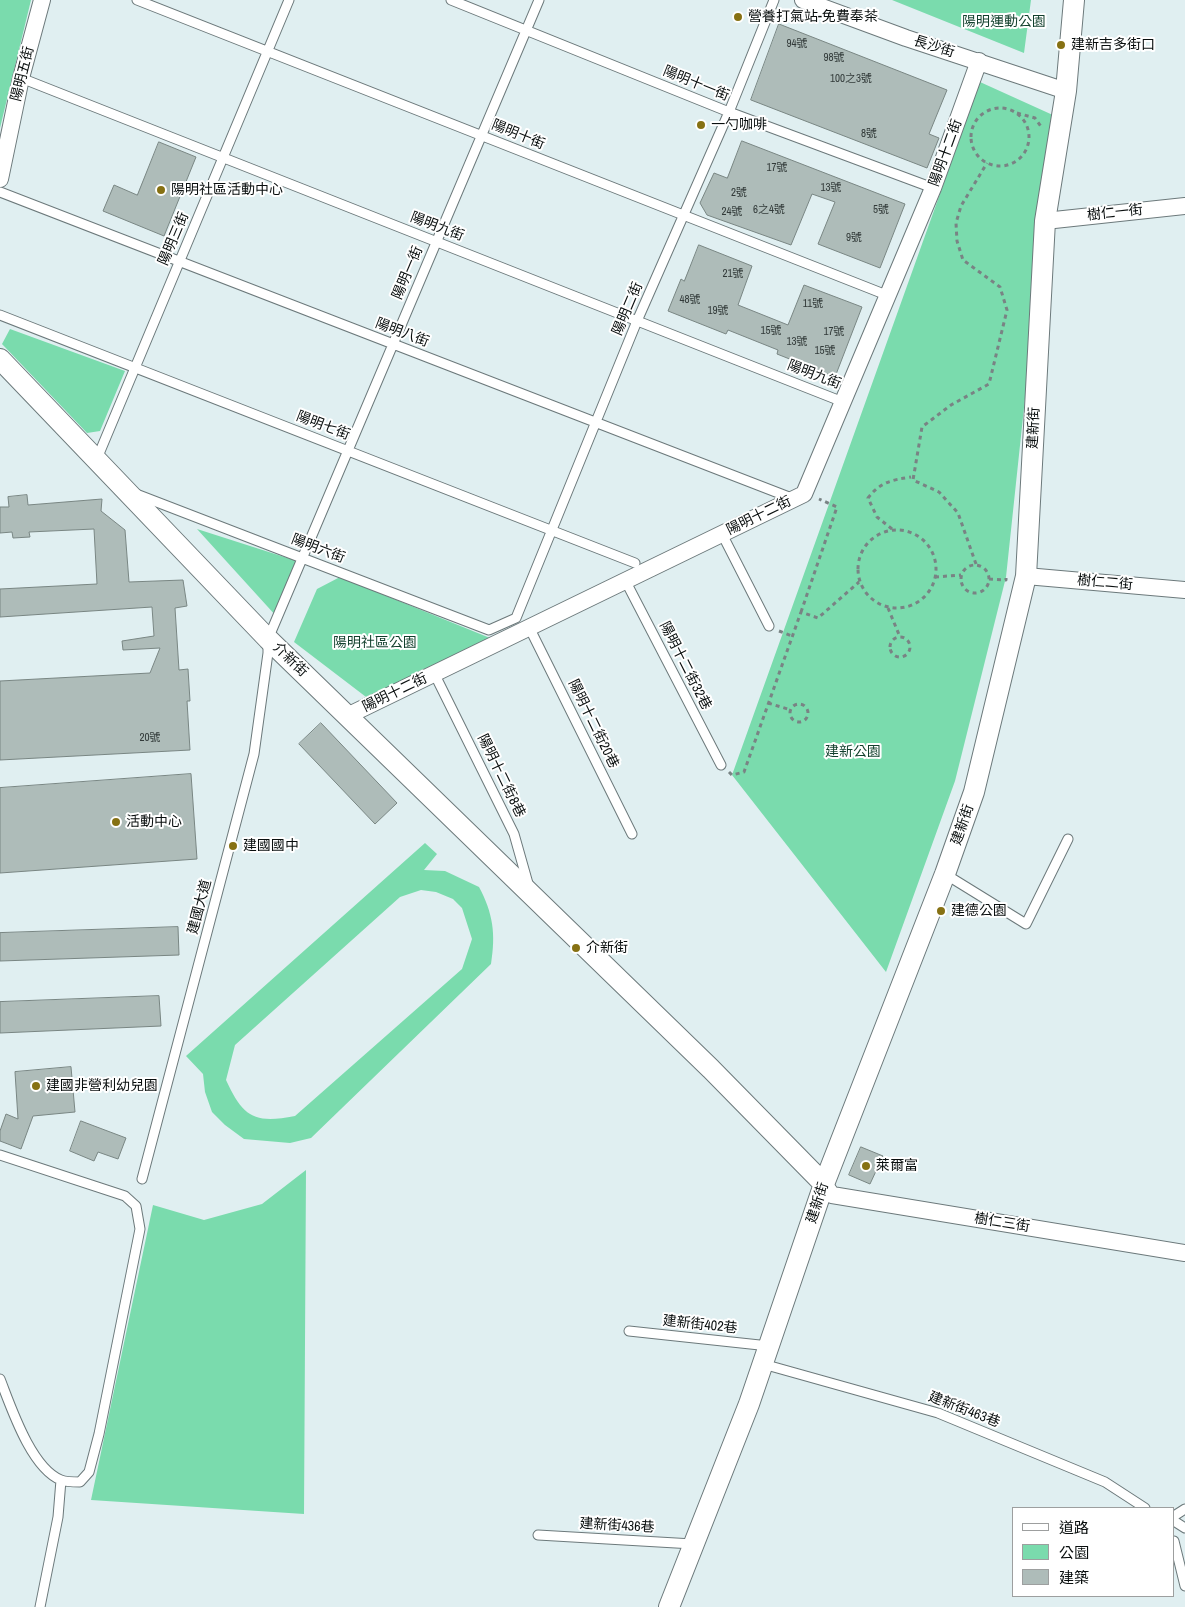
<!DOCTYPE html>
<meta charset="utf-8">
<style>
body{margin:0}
#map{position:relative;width:1185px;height:1607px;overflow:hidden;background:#e0eff1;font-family:"Archivo Narrow","Noto Sans TC",sans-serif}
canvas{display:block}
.legend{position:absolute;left:1012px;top:1507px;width:162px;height:90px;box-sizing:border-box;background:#fff;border:1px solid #9d9f9f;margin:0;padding:6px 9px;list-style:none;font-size:15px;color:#090e0e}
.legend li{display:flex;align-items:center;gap:10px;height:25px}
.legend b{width:25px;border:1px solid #9d9f9f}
</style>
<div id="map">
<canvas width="1185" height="1607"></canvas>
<ul class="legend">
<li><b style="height:6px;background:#fff"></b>道路</li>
<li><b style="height:14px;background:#7adbad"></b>公園</li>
<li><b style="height:14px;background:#aebcb9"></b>建築</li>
</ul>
</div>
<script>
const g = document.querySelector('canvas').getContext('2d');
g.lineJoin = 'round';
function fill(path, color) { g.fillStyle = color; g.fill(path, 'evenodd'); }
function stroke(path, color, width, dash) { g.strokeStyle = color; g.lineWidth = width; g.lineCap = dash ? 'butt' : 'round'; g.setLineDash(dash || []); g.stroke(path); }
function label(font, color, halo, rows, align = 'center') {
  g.font = font + ' "Archivo Narrow","Noto Sans TC",sans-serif'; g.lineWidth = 4; g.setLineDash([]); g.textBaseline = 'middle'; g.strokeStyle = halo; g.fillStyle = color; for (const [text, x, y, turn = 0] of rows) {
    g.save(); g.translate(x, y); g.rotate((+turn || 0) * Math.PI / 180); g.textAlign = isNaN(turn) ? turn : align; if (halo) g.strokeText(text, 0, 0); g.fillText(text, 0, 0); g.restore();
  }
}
fill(new Path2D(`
 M0,0H31L0,128Z
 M892,0H1031L1024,53Z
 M980,82L1055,116L1006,577L955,781L886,972L732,775Z
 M10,329L125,371L100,431L87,433L2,344Z
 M197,529L300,562L277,617Z
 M340,577L490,638L370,700L294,642L317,589Z
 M425,843L437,854L424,870L445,871L479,887C493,913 496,934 491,964L311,1138L290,1143L244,1139L225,1125L212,1112L205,1092L203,1074L186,1056ZM421,890L436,892L453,899L462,908L472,939L462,969L295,1116C254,1124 243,1117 226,1080L235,1045L400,897Z
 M306,1170L304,1514L91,1500L153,1205L204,1220L262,1204Z`), '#7adbad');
const building = new Path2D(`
 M779,24L947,90L929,134L939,138L927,168L751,100Z
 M742,141L905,204L880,268L818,244L835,202L812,194L791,245L707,215L700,203L714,173L727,178Z
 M159,142L196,157L164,236L103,211L114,185L137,195Z
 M699,245L752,266L738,305L788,325L804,285L862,307L835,377L777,354L778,350L728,330L726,334L668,311L681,279L684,281Z
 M27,495L28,505L102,499L101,511L125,530L129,582L183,580L187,606L175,608L179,670L188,669L190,701H187L190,750L0,760V681L150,673L160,648L123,650L122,641L154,636L152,607L0,617V589L97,584L94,529L29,532L30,537L13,538L12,532L0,533V507H9L8,497Z
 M321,723L397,803L375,824L299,744Z
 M191,774L197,859L0,873V788Z
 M178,927L179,955L0,961V933Z
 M159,996L161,1026L0,1033V1002Z
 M71,1067L75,1112L33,1116L21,1149L0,1141V1131L6,1114L18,1119L15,1072Z
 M81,1121L126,1138L118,1159L98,1152L94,1161L70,1151Z
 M861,1147L883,1156L870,1184L849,1175Z`);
fill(building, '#aebcb9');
stroke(building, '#798683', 1);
const service = new Path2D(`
 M137,0L889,296
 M451,0L729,112L933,188
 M21,78L843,402
 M0,192L794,499
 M0,315L635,563
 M96,461L289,0
 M136,494L489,630L516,618L637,321L729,112L774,0
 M722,534L769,626
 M625,580L721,765
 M529,627L632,834
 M434,673L514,834L529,887
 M945,874L1026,924L1068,839
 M0,1155L125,1196L136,1206L140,1229L99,1434L89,1472L80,1482C74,1482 66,1482 61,1480C31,1468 11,1407 0,1379
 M142,1179L254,754L268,653V639L539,0
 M629,1331L769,1346
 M763,1364L938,1413L1105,1482L1145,1508
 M1174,1516L1185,1509
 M1174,1521L1185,1528
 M538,1535L693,1544
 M1174,1541L1185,1586
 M40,1607L58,1517L61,1480`);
const minor = new Path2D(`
 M803,0L906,38L1066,91
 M0,179L21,78L42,0
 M1045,221L1185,206
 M1026,576L1185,590
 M347,716L804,494L933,188L979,61
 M824,1184L832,1195L1185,1253`);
const tertiary = new Path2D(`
 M0,359L268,639L711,1069L824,1184
 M669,1607L749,1404L824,1184L945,874L974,792L1026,576L1045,221L1066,91L1074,0`);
stroke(service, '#6c797b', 11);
stroke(minor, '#6c797b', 18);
stroke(tertiary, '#6c797b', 22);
stroke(new Path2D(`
 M971 137a29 29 0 1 1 58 0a29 29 0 1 1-58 0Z
 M1017,113L1035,118L1042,128
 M892,529L877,517L868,498C880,482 892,480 911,477
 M858 569a39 39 0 1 1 78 0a39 39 0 1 1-78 0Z
 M976,564L958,513L939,492L913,480L922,427L951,405L989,384L1007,310L1000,287L963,260L957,241L956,223L961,206L987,163
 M961 579a14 14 0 1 1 28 0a14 14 0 1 1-28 0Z
 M935,577L961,575
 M989,579L1006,580V578
 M888,608L900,637
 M801,612L837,507L819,499
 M779,631L792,636
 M890 647a10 10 0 1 1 20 0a10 10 0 1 1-20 0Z
 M768,703L791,710
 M790 713a9 9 0 1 1 18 0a9 9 0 1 1-18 0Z
 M729,772L732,775L744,772L801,612L818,618L859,582`), '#798384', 3, [4, 4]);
stroke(service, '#fff', 9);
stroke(minor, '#fff', 16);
stroke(tertiary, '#fff', 20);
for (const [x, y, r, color] of [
 [738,17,5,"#867113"],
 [1061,45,5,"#867113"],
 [701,125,5,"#867113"],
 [161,190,5,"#867113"],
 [116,822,5,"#867113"],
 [233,846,5,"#867113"],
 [941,911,5,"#867113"],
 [576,948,5,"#867113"],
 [36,1086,5,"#867113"],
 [866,1166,5,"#867113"]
]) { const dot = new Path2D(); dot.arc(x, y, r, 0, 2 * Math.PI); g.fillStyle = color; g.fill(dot); stroke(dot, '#fff', 2); }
label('11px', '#323a39', null, [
 ["94號",797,44],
 ["98號",834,58],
 ["100之3號",851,79],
 ["8號",869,134],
 ["17號",777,168],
 ["13號",831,188],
 ["2號",739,193],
 ["6之4號",769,210],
 ["5號",881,210],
 ["24號",732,212],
 ["9號",854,238],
 ["21號",733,274],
 ["48號",690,300],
 ["11號",813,304],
 ["19號",718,311],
 ["15號",771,331],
 ["17號",834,332],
 ["13號",797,342],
 ["15號",825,351],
 ["20號",150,738]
]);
label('14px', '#090e0e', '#fff', [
 ["營養打氣站-免費奉茶",748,17],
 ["建新吉多街口",1071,45],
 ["一勺咖啡",711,125],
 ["陽明社區活動中心",171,190],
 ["活動中心",126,822],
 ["建國國中",243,846],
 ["建德公園",951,911],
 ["介新街",586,948],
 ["建國非營利幼兒園",46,1086],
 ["萊爾富",876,1166]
], 'left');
label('14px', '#113f2c', '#fff', [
 ["陽明運動公園",1004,22],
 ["陽明社區公園",375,643],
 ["建新公園",853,752]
]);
label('14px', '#090e0e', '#fff', [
 ["長沙街",934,47,17],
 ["陽明五街",23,74,-76],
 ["陽明十一街",696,84,22],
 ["陽明十街",518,135,22],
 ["陽明十二街",946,153,-70],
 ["樹仁一街",1115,213,-6],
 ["陽明九街",437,227,21],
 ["陽明三街",174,239,-67],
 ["陽明一街",408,273,-67],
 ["陽明二街",628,309,-67],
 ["陽明八街",402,333,21],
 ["陽明九街",814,375,21],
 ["陽明七街",323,426,21],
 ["建新街",1034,428,-87],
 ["陽明十二街",759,516,-26],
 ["陽明六街",318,549,21],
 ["樹仁二街",1105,583,5],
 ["介新街",290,660,44],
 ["陽明十二街32巷",685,666,63],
 ["陽明十二街",395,693,-26],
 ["陽明十二街20巷",593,724,64],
 ["陽明十二街8巷",501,776,64],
 ["建新街",963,825,-71],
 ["建國大道",200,907,-75],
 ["建新街",818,1203,-72],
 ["樹仁三街",1002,1223,9],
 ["建新街402巷",700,1325,6],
 ["建新街463巷",964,1410,21],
 ["建新街436巷",617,1526,3]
]);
</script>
